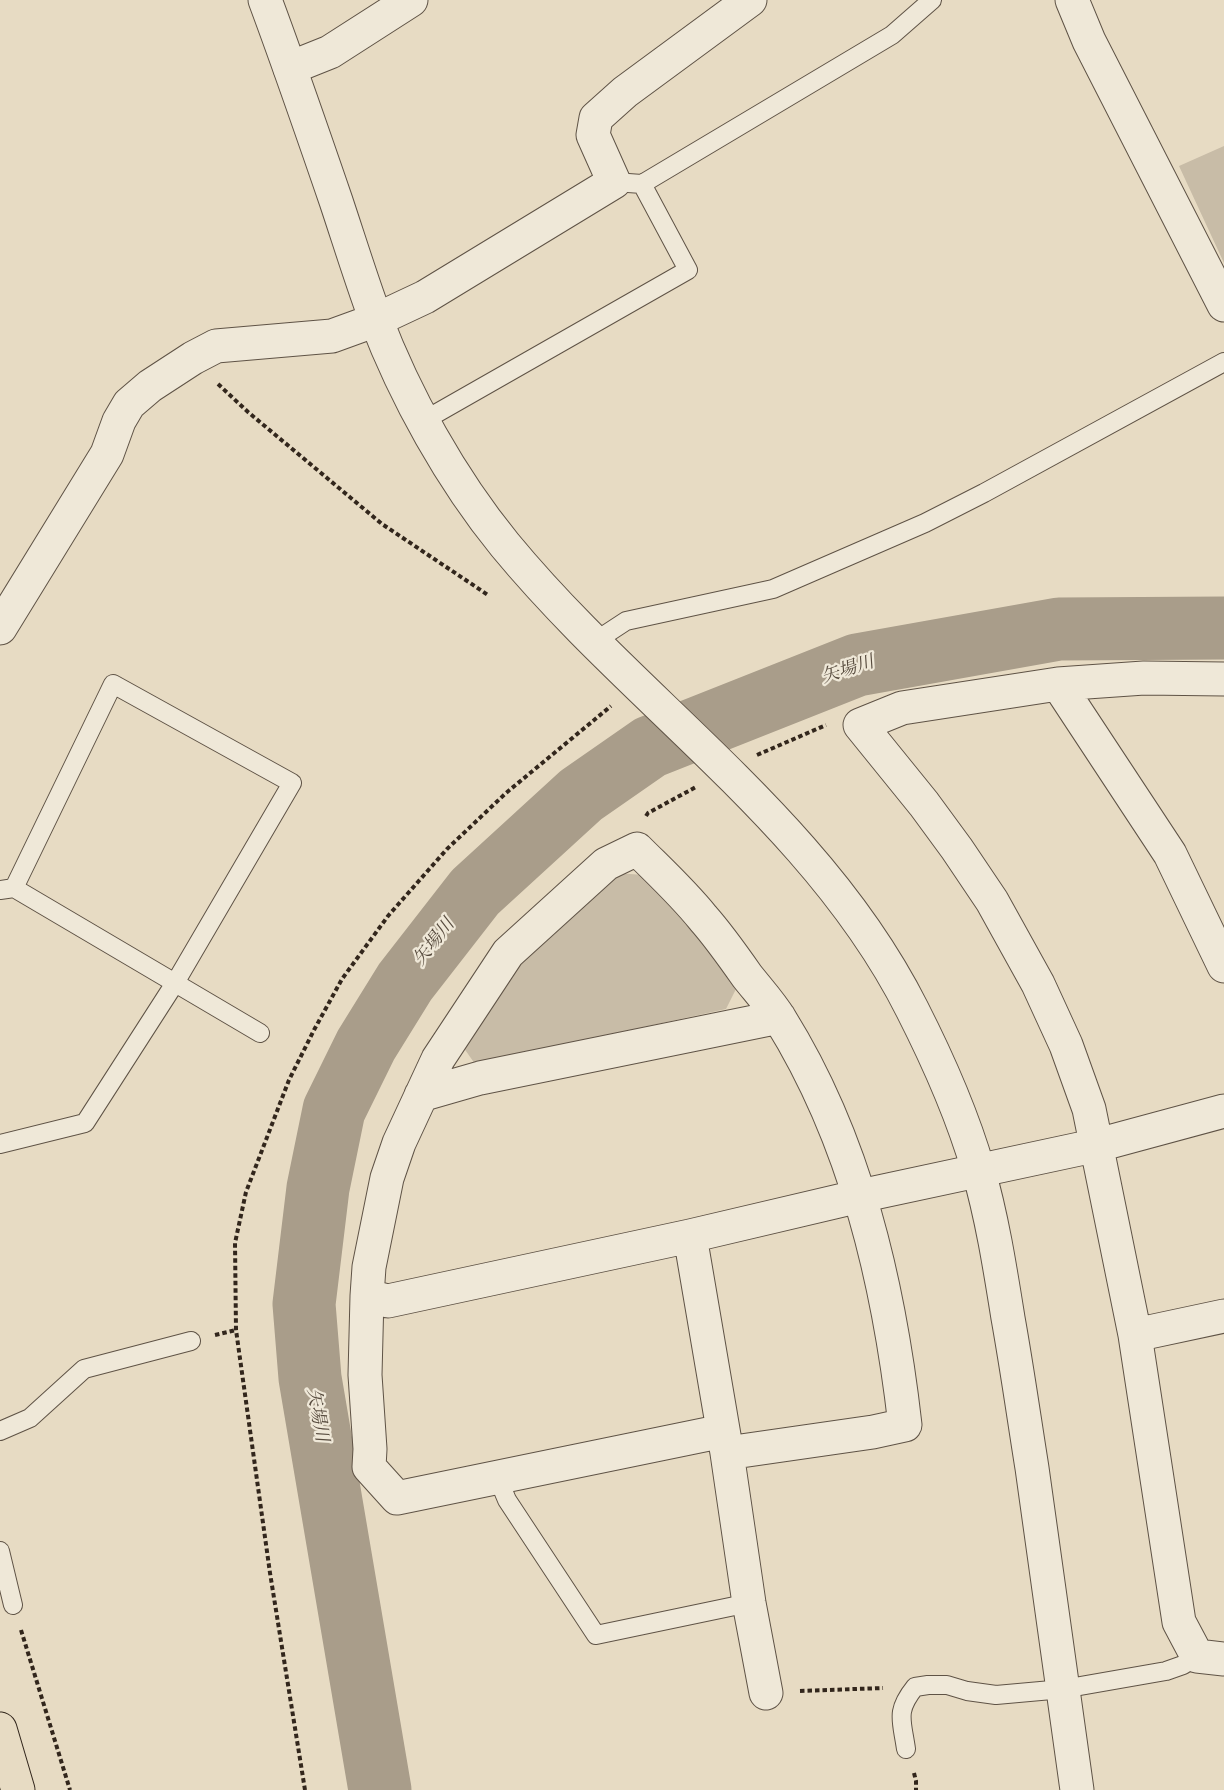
<!DOCTYPE html>
<meta charset="utf-8">
<style>
body{margin:0}
canvas{display:block;background:#e7dbc3}
</style>
<canvas width="1224" height="1790"></canvas>
<script>
const g = document.querySelector('canvas').getContext('2d');
g.lineJoin = 'round';
function fill(path, color) { g.fillStyle = color; g.fill(path, 'evenodd'); }
function stroke(path, color, width, dash) { g.strokeStyle = color; g.lineWidth = width; g.lineCap = dash ? 'butt' : 'round'; g.setLineDash(dash || []); g.stroke(path); }
function label(font, color, halo, rows, align = 'center') {
  g.font = font + ' "IM FELL English","Noto Serif JP",serif'; g.lineWidth = 4.5; g.setLineDash([]); g.textBaseline = 'middle'; g.strokeStyle = halo; g.fillStyle = color; for (const [text, x, y, turn = 0] of rows) {
    g.save(); g.translate(x, y); g.rotate((+turn || 0) * Math.PI / 180); g.textAlign = isNaN(turn) ? turn : align; if (halo) g.strokeText(text, 0, 0); g.fillText(text, 0, 0); g.restore();
  }
}
fill(new Path2D(`
 M1224,146V263L1179,166Z
 M616,873L644,875L739,983L726,1009L475,1064L459,1041L519,957Z`), '#c8bca7');
stroke(new Path2D(`
 M380,1790L310,1378L304,1304L318,1188L334,1110L366,1045L405,982L475,892L581,795L650,747L857,665L1059,629L1224,628`), '#a99d8a', 63);
const service = new Path2D(`
 M642,184L892,35L932,0
 M423,421L688,270L642,184L614,182
 M594,642L626,621L773,589L925,523L984,493L1224,362
 M0,890L14,888L260,1033
 M0,1144L85,1123L175,983L292,783L113,684L14,888
 M0,1431L30,1418L84,1369L191,1341
 M497,1476L507,1500L596,1635L749,1603
 M0,1551L13,1605
 M906,1749C902,1720 895,1712 915,1687L928,1685H947L967,1691L996,1695L1063,1689L1166,1671L1183,1665L1197,1656`);
const minor = new Path2D(`
 M1072,0L1089,41L1224,305
 M290,68L330,52L411,0
 M0,628L107,454L119,421L129,404L150,386L193,358L216,346L332,336L376,320L425,297L614,182L593,135L596,118L625,92L750,0
 M1224,679L1144,678L1058,684L902,708L860,725L924,804L957,849L992,901L1038,984L1066,1045L1089,1109L1135,1335L1179,1622L1197,1656L1224,1659
 M1058,684L1170,854L1224,966
 M421,1095L480,1078L779,1017
 M690,1236L727,1453L749,1603L766,1693
 M367,1296L388,1301L690,1236L860,1196L1098,1145L1224,1111
 M1135,1335L1224,1316
 M723,1431L397,1498L369,1467L370,1449L365,1375L367,1296L369,1267L387,1178L399,1143L438,1059L508,953L606,864L637,849C659,871 683,893 703,918C719,936 733,956 747,976C758,990 771,1004 780,1019C856,1141 889,1284 905,1425L873,1432L727,1453`);
const tertiary = new Path2D(`
 M265,0C290,67 313,134 336,201C349,240 361,279 375,317C405,396 451,479 505,545C636,704 818,822 912,1009C938,1060 962,1114 978,1169C992,1217 1000,1268 1008,1318C1017,1368 1024,1418 1032,1468C1047,1575 1062,1683 1077,1790`);
const trunk = new Path2D(`
 M0,1729L18,1790`);
stroke(service, '#5f5346', 20);
stroke(minor, '#5f5346', 35);
stroke(tertiary, '#5f5346', 35);
stroke(trunk, '#32261c', 35);
stroke(new Path2D(`
 M218,384L248,412L382,524L488,595
 M757,755L826,725
 M646,816L648,813L696,787
 M215,1335L236,1330
 M21,1630L70,1790
 M800,1691L883,1688
 M914,1773L916,1781V1790
 M305,1790L270,1573L236,1330L235,1243L246,1192L289,1080L314,1030L342,979L388,916L447,849L506,793L611,706`), '#32261c', 4, [4.5, 3]);
stroke(service, '#efe8d8', 18);
stroke(minor, '#efe8d8', 33);
stroke(tertiary, '#efe8d8', 33);
stroke(trunk, '#e7dbc3', 33);
label('italic 18px', '#564a3d', '#efe8d8', [
 ["矢場川",848,671,-18],
 ["矢場川",435,943,-52],
 ["矢場川",316,1415,80]
]);
</script>
